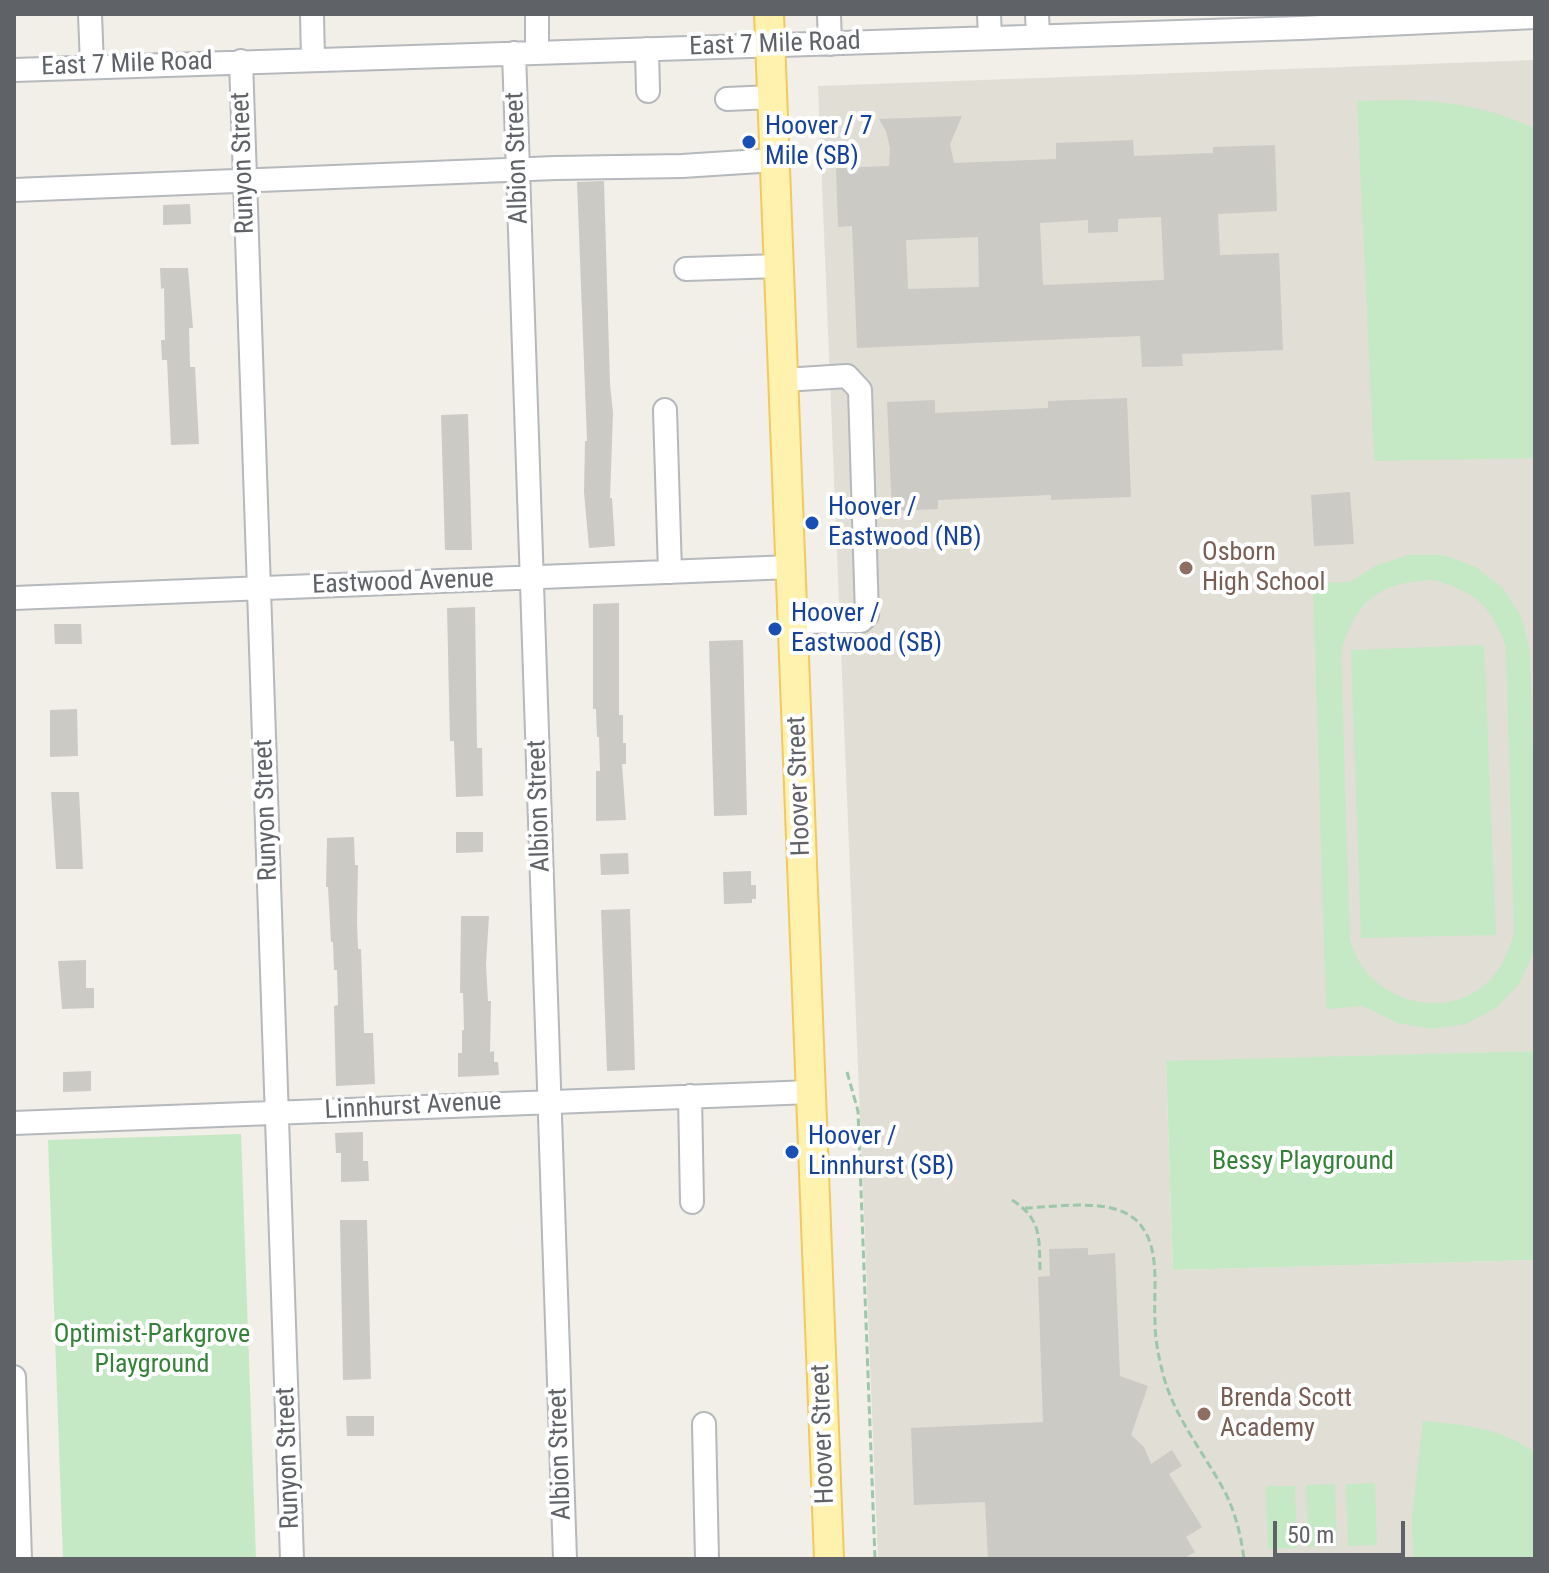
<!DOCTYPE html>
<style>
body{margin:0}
#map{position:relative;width:1549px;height:1573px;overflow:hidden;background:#f1efe8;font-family:"Roboto Condensed",sans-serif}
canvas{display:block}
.frame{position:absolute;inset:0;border:16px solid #5f6368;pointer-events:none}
.scale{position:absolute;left:1273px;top:1521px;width:132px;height:36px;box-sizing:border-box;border:4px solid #5f6368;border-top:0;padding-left:10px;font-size:24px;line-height:28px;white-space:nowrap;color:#5f6368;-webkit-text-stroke:6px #fff;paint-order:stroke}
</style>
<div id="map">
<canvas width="1549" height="1573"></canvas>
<div class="frame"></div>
<div class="scale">50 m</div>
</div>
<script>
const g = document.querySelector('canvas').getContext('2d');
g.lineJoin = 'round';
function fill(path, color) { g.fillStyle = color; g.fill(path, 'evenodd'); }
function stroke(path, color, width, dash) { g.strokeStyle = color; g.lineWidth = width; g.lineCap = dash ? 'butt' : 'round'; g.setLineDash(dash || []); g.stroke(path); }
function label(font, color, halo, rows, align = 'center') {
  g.font = font + ' "Roboto Condensed",sans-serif'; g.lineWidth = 8; g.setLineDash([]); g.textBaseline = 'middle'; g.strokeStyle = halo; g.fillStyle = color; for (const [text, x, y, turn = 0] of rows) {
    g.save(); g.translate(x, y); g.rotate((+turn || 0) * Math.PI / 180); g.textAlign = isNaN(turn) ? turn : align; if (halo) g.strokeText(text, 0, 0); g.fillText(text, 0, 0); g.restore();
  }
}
fill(new Path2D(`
 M1535,60V1051L1166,1062L1173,1270L1535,1260V1559H878L818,86Z`), '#e1ded6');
fill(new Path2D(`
 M1406,100C1457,102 1488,108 1535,128V458L1374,461L1357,101Z
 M1408,555H1443L1476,567L1503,588L1522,618L1530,652L1535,826L1534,951L1520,983L1496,1008L1466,1024L1432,1029L1397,1023L1363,1006L1326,1009L1313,583L1350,582L1375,566ZM1434,580C1476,592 1492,606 1506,647L1514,934C1508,952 1502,968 1488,982C1451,1017 1392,1006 1363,968C1357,960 1354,949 1350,940L1341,653C1355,600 1379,582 1434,580Z
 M1484,645L1496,935L1361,938L1351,650Z
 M1535,1051V1260L1173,1270L1166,1061Z
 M241,1134L256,1559H63L48,1140Z
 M1423,1421C1461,1424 1504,1428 1535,1453V1559H1413L1412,1516Z
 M1375,1483L1377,1545L1348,1546L1346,1484Z
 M1335,1484L1337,1546L1308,1547L1306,1485Z
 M1266,1486H1295L1297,1548L1268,1549Z`), '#c5e8c5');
fill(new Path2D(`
 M962,116L950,144L954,163L1056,159V143L1133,140L1134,156L1213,153V147L1275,145L1277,211L1218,214L1220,255L1279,253L1283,350L1182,354L1183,366L1142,367L1140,336L857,348L852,226L838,227L836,168L889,166L890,148L886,131L879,119ZM1161,217L1164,280L1043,285L1040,223L1088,220V233L1118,232V219ZM978,237L979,287L908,289L906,240Z
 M604,181L610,384L613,413L610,498H612L615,546L589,548L584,492L585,441H587L577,182Z
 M190,204L191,224L163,225V205Z
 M160,268H188L193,328H189L190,367H195L199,444L171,445L167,360H162L161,340H165L164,288L161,289Z
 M1127,398L1131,497L1051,500V495L938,500V509L892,511L887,402L935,400V413L1048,408V401Z
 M468,414L472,550H445L441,415Z
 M1350,492L1354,544L1314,546L1311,495Z
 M619,603V715H623V743H626V764H622L626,820L596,821V771H600L599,737H597L596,709H593V604Z
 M475,607L477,748H482L483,796L456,797L454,741H450L447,608Z
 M54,624H81L82,644H55Z
 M743,640L747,815L714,816L709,641Z
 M77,709L78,756L50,757V710Z
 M51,792H79L83,869H56Z
 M456,832H483V852L456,853Z
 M354,837L355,865H358L357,922L358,949H361L364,1033H373L375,1084L336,1086L334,1006L338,1005L337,970H334L333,942H331L328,887H326L327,838Z
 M628,853L629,874L601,875L600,854Z
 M751,871V885H756V899H752V903L724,904L723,872Z
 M630,909L635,1070L607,1071L601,910Z
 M461,916H489L486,964L488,1001H491L490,1052L494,1051V1062H498L499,1075L458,1077V1053H462V1030H464L463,993H460Z
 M86,960V988H94V1008L62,1009L58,961Z
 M91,1071V1091L63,1092V1072Z
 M363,1132V1161H368L369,1181L341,1182V1153H336L335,1133Z
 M340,1220H367L371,1379L343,1380Z
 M1088,1248V1255L1115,1253L1120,1376L1148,1386L1131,1435L1144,1447L1151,1464L1172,1450L1182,1466L1169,1474L1202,1527L1186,1537L1195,1552L1183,1559H988L985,1502L914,1505L911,1428L1043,1422L1038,1277L1050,1276L1049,1249Z
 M346,1416H374V1436H347Z`), '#cccac5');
const minor = new Path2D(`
 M90,14L92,66
 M312,14L313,60
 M537,14V53
 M829,14L830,44
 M989,14L990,37
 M1037,14L1038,36
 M647,49L648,91
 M514,53L565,1559
 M241,61L292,1559
 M14,70L1301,28L1535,17
 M727,99L772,97
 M14,190L555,168L682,166L775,160
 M686,269L779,266
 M784,380L847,376L860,390L867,615L861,621L794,622
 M665,410L670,572
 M14,598L791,567
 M690,1096L692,1202
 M14,1123L811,1092
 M14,1377L20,1559
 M704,1424L707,1559`);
const major = new Path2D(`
 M769,14L829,1559`);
stroke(minor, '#b5b8bc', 26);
stroke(major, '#f2c960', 32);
stroke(new Path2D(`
 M847,1072L858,1111L875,1559
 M1012,1200C1042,1219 1039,1238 1040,1270
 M1025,1208C1057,1207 1113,1197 1137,1221C1162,1246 1153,1290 1155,1321C1155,1338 1158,1354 1162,1370C1173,1417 1204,1452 1226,1494C1236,1515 1241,1536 1244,1559`), '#9cc7a9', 3, [8, 4]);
stroke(minor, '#fff', 22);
stroke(major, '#fff2af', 28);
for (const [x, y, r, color] of [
 [749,142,8,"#1a4fb4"],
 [812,523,8,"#1a4fb4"],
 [1186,568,8,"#8d6e63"],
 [775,629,8,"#1a4fb4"],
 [792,1152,8,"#1a4fb4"],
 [1204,1414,8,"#8d6e63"]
]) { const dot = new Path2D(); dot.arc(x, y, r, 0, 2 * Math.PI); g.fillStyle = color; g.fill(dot); stroke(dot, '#fff', 3); }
label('26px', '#5f6368', '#fff', [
 ["East 7 Mile Road",775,45,-2],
 ["East 7 Mile Road",127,65,-2],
 ["Albion Street",518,158,-92],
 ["Runyon Street",244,163,-92],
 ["Eastwood Avenue",403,583,-2],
 ["Hoover Street",800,786,-92],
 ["Albion Street",540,806,-92],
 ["Runyon Street",267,810,-92],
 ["Linnhurst Avenue",413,1107,-3],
 ["Hoover Street",824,1434,-92],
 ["Albion Street",561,1454,-92],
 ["Runyon Street",289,1458,-92]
]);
label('26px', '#164399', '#fff', [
 ["Hoover / 7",765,127],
 ["Mile (SB)",765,157],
 ["Hoover /",828,508],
 ["Eastwood (NB)",828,538],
 ["Hoover /",791,614],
 ["Eastwood (SB)",791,644],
 ["Hoover /",808,1137],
 ["Linnhurst (SB)",808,1167]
], 'left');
label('26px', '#785e54', '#fff', [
 ["Osborn",1202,553],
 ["High School",1202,583],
 ["Brenda Scott",1220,1399],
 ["Academy",1220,1429]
], 'left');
label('26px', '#348238', '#fff', [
 ["Bessy Playground",1303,1162],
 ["Optimist-Parkgrove",152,1335],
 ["Playground",152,1365]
]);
</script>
